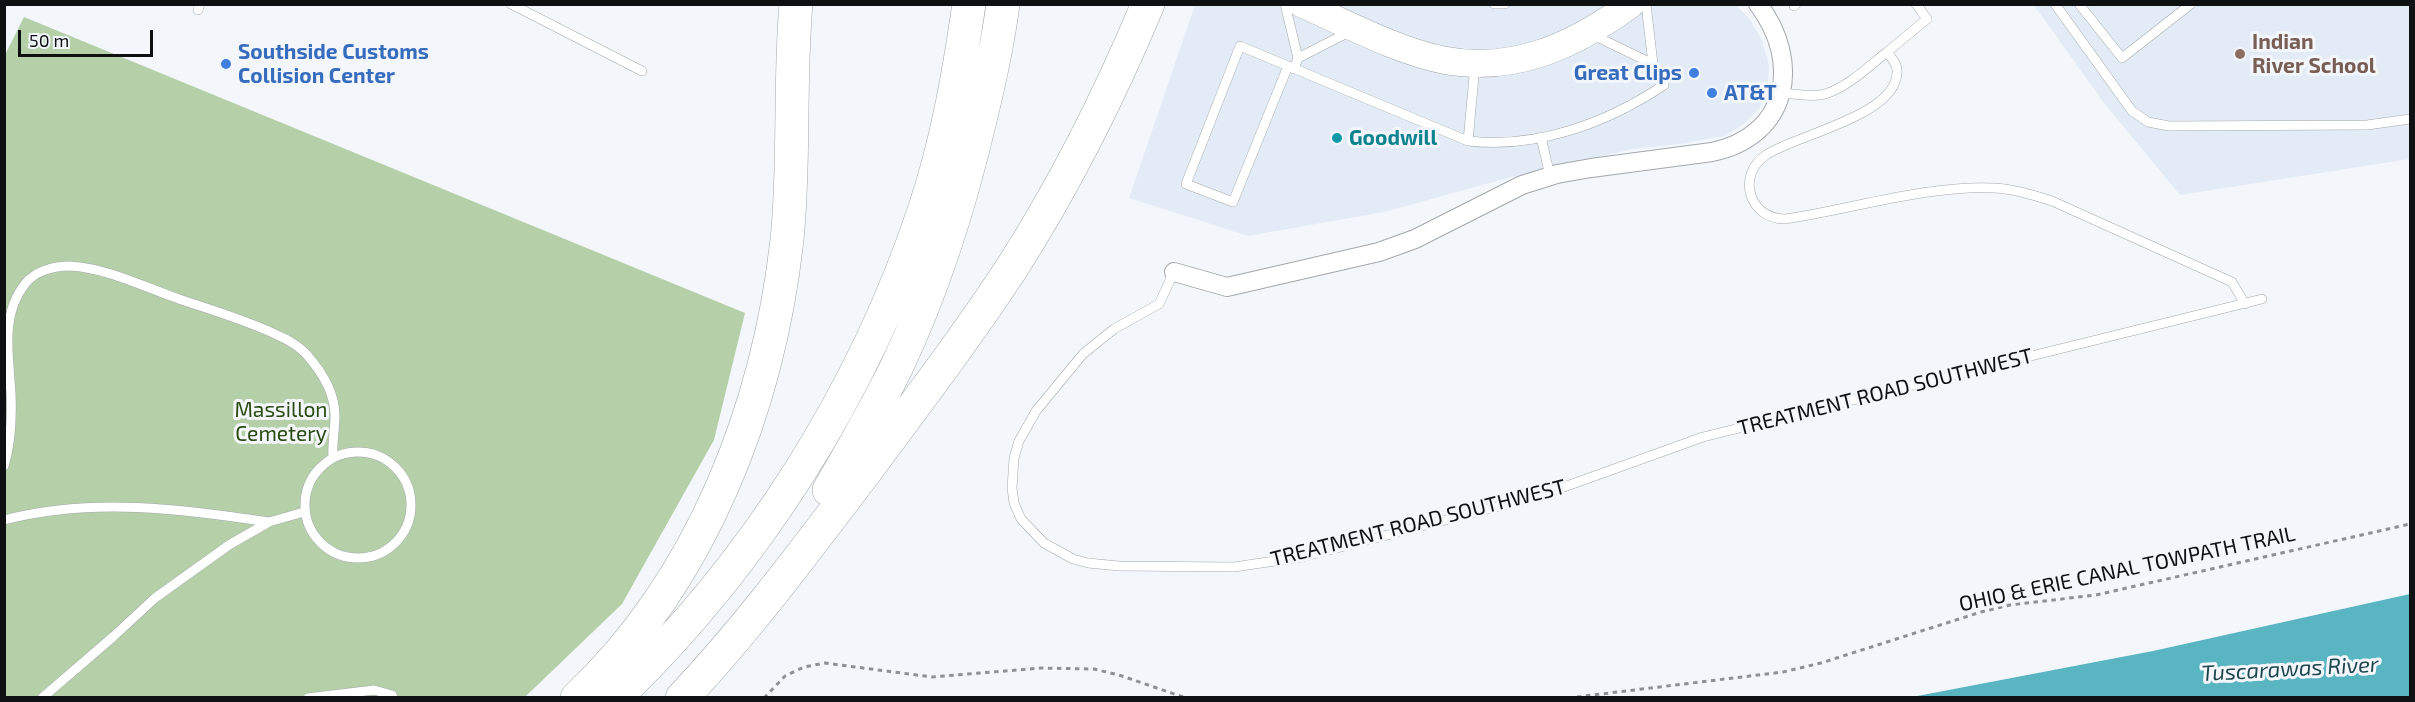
<!DOCTYPE html>
<style>
body{margin:0}
#map{position:relative;width:2415px;height:702px;overflow:hidden;background:#f3f7fc;font-family:"Exo 2",sans-serif}
canvas{display:block}
.frame{position:absolute;inset:0;border:6px solid #0e1011;pointer-events:none}
.scale{position:absolute;left:18px;top:30px;width:135px;height:27px;box-sizing:border-box;border:3px solid #0e1011;border-top:0;padding-left:8px;font-size:18px;line-height:21px;white-space:nowrap;color:#0e1011;-webkit-text-stroke:4px #f3f7fc;paint-order:stroke}
</style>
<div id="map">
<canvas width="2415" height="702"></canvas>
<div class="frame"></div>
<div class="scale">50 m</div>
</div>
<script>
const g = document.querySelector('canvas').getContext('2d');
g.lineJoin = 'round';
function fill(path, color) { g.fillStyle = color; g.fill(path, 'evenodd'); }
function stroke(path, color, width, dash) { g.strokeStyle = color; g.lineWidth = width; g.lineCap = dash ? 'butt' : 'round'; g.setLineDash(dash || []); g.stroke(path); }
function label(font, color, halo, rows, align = 'center') {
  g.font = font + ' "Exo 2",sans-serif'; g.lineWidth = 6; g.setLineDash([]); g.textBaseline = 'middle'; g.strokeStyle = halo; g.fillStyle = color; for (const [text, x, y, turn = 0] of rows) {
    g.save(); g.translate(x, y); g.rotate((+turn || 0) * Math.PI / 180); g.textAlign = isNaN(turn) ? turn : align; if (halo) g.strokeText(text, 0, 0); g.fillText(text, 0, 0); g.restore();
  }
}
fill(new Path2D(`
 M1195,5H1736L1749,18L1762,40L1769,65L1768,85L1760,108L1744,124L1724,136L1681,144L1633,149L1512,177L1384,212L1248,236L1129,198Z
 M2034,5H2410V159L2180,195L2104,103Z`), '#e3ecf6');
fill(new Path2D(`
 M24,17L745,313L714,440L622,604L525,697H5L4,57Z`), '#b5d0a8');
fill(new Path2D(`
 M2410,594V697H1912L2153,651Z`), '#59b5c2');
const lane = new Path2D(`
 M511,4L642,71
 M1285,4L1298,58L1294,69
 M1494,4H1505
 M2055,4L2132,111L2148,122L2169,126L2367,125L2410,119
 M2079,4L2122,58L2191,4
 M1794,6L1796,4
 M198,10L200,4
 M1593,35L1653,64
 M1887,52L1927,19L1916,4
 M1298,58L1349,32
 M1288,66L1233,202L1186,184L1240,46L1468,141C1537,149 1607,123 1664,85L1653,64L1646,4
 M1781,93C1796,94 1814,98 1828,93C1850,85 1869,66 1887,52C1891,58 1898,64 1897,72C1897,116 1795,135 1766,155C1736,175 1749,219 1785,219C1853,209 1926,185 1994,188C2014,189 2033,195 2052,201L2232,282L2245,304
 M1541,137L1550,176
 M1468,141L1475,66
 M1174,272L1159,304L1114,329L1083,354L1036,411L1019,441L1014,458L1012,488L1014,503L1021,519L1044,543L1073,559L1088,563L1119,566L1234,567L1302,557L1539,496L1703,437L2262,299
 M305 505a53 53 0 1 1 106 0a53 53 0 1 1-106 0Z
 M4,466C11,443 12,417 11,394C9,357 0,315 25,284C35,271 53,266 70,266C107,268 144,287 179,299C211,310 246,320 277,335C287,339 300,347 307,355C322,372 335,394 335,416C335,430 332,443 333,457
 M4,520C94,497 179,509 269,522L229,545L155,598L114,636L42,698
 M269,522L304,512
 M308,698L374,690L392,695L393,698`);
const street = new Path2D(`
 M1174,272L1227,287L1379,252L1415,239L1522,185L1557,174L1591,168L1712,152C1789,136 1802,62 1758,4`);
const secondary = new Path2D(`
 M1302,4C1348,24 1395,50 1443,60C1514,74 1575,45 1631,4`);
const highway = new Path2D(`
 M829,490C853,449 876,409 897,366C935,286 961,202 981,116C990,79 998,42 1003,4
 M577,698C702,580 768,408 787,240C795,162 789,83 796,4
 M615,698C755,564 864,392 925,208C947,142 959,73 969,4
 M682,698C748,628 804,552 862,476C913,407 966,338 1013,266C1066,183 1110,95 1148,4`);
stroke(lane, '#a3a7ac', 10);
stroke(street, '#a3a7ac', 20);
stroke(secondary, '#a3a7ac', 28);
stroke(highway, '#a3a7ac', 34);
stroke(new Path2D(`
 M764,698L785,676L804,667L825,663L932,677L1041,668L1094,669L1119,675L1186,698
 M1568,698L1783,672L1821,663L1981,612L2010,605L2096,595L2410,524`), '#8e9194', 3, [4.5, 4.5]);
stroke(lane, '#fff', 9);
stroke(street, '#fff', 18);
stroke(secondary, '#fff', 27);
stroke(highway, '#fff', 33);
for (const [x, y, r, color] of [
 [2240,54,6,"#8d6e63"],
 [226,64,6,"#3f7fe0"],
 [1694,73,6,"#3f7fe0"],
 [1712,93,6,"#3f7fe0"],
 [1337,138,6,"#0f9aa8"]
]) { const dot = new Path2D(); dot.arc(x, y, r, 0, 2 * Math.PI); g.fillStyle = color; g.fill(dot); stroke(dot, '#f3f7fc', 2); }
label('bold 21px', '#785e54', '#f3f7fc', [
 ["Indian",2252,42],
 ["River School",2252,66]
], 'left');
label('bold 21px', '#366cbe', '#f3f7fc', [
 ["Southside Customs",238,52],
 ["Collision Center",238,76],
 ["Great Clips",1682,73,"right"],
 ["AT&T",1724,93]
], 'left');
label('bold 21px', '#0d838f', '#f3f7fc', [
 ["Goodwill",1349,138]
], 'left');
label('21px', '#0e1011', '#f3f7fc', [
 ["TREATMENT ROAD SOUTHWEST",1885,392,-14],
 ["TREATMENT ROAD SOUTHWEST",1418,523,-14],
 ["OHIO & ERIE CANAL TOWPATH TRAIL",2127,569,-12]
]);
label('21px', '#294b10', '#f3f7fc', [
 ["Massillon",281,410],
 ["Cemetery",281,434]
]);
label('italic 22px', '#1c464c', '#f3f7fc', [
 ["Tuscarawas River",2290,669,-3]
]);
</script>
